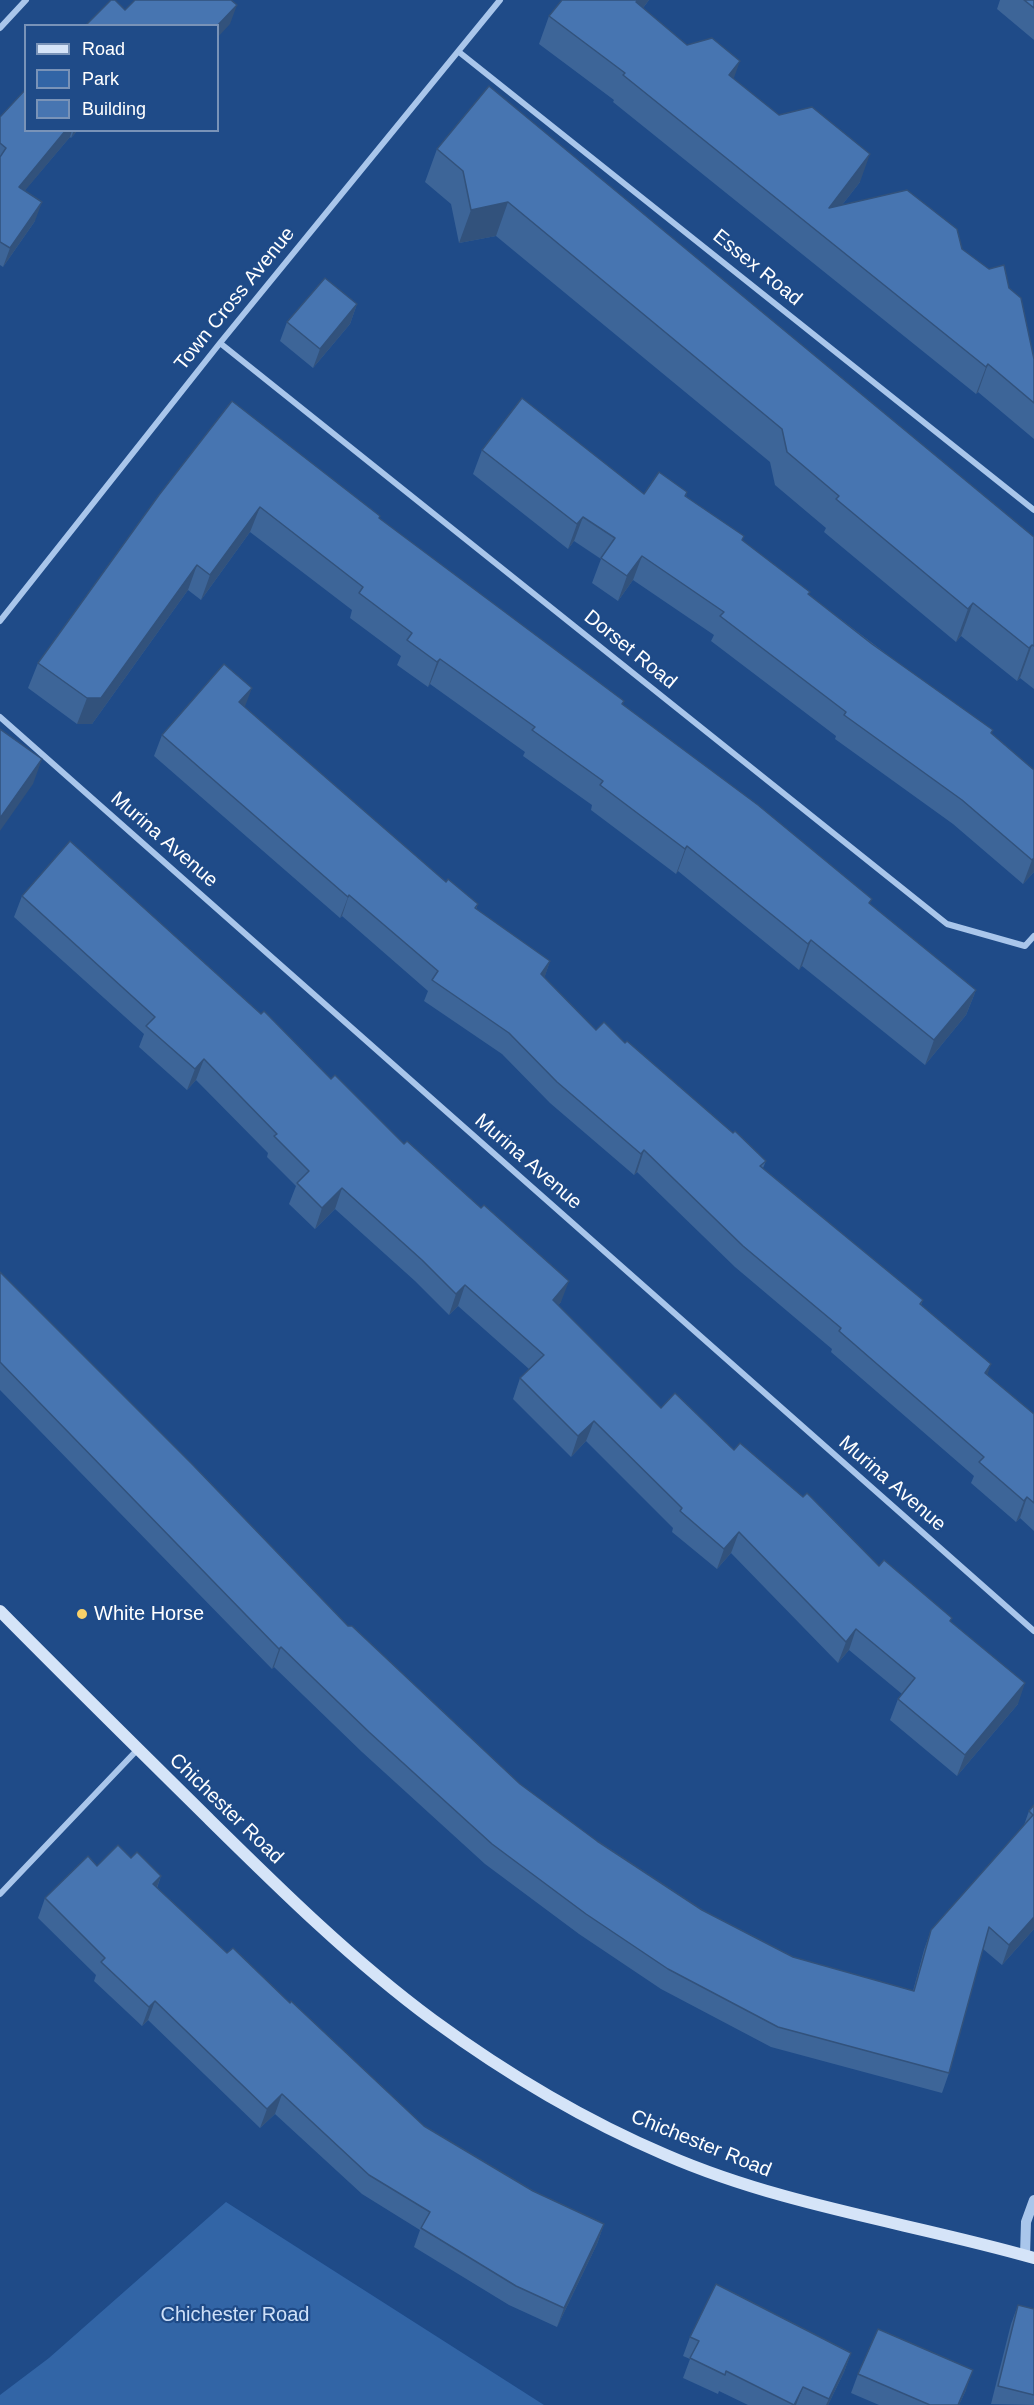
<!DOCTYPE html>
<style>
body{margin:0}
#map{position:relative;width:1034px;height:2405px;overflow:hidden;background:#1f4b88;font-family:Arial,sans-serif}
canvas{display:block}
.legend{position:absolute;left:24px;top:24px;width:195px;height:108px;box-sizing:border-box;background:#1f4b88;border:2px solid #7993b8;margin:0;padding:8px 10px;list-style:none;font-size:18px;color:#fff}
.legend li{display:flex;align-items:center;gap:12px;height:30px}
.legend b{width:30px;border:2px solid #7993b8}
</style>
<div id="map">
<canvas width="1034" height="2405"></canvas>
<ul class="legend">
<li><b style="height:8px;background:#d5e4f8"></b>Road</li>
<li><b style="height:16px;background:#3265a6"></b>Park</li>
<li><b style="height:16px;background:#4775b1"></b>Building</li>
</ul>
</div>
<script>
const g = document.querySelector('canvas').getContext('2d');
g.lineJoin = 'round';
function fill(path, color) { g.fillStyle = color; g.fill(path, 'evenodd'); }
function stroke(path, color, width, dash) { g.strokeStyle = color; g.lineWidth = width; g.lineCap = dash ? 'butt' : 'round'; g.setLineDash(dash || []); g.stroke(path); }
function label(font, color, halo, rows, align = 'center') {
  g.font = font + ' Arial,sans-serif'; g.lineWidth = 4.5; g.setLineDash([]); g.textBaseline = 'middle'; g.strokeStyle = halo; g.fillStyle = color; for (const [text, x, y, turn = 0] of rows) {
    g.save(); g.translate(x, y); g.rotate((+turn || 0) * Math.PI / 180); g.textAlign = isNaN(turn) ? turn : align; if (halo) g.strokeText(text, 0, 0); g.fillText(text, 0, 0); g.restore();
  }
}
fill(new Path2D(`
 M226,2202L544,2405H0V2395L49,2358Z`), '#3265a6');
stroke(new Path2D(`
 M0,28L26,0
 M459,52L1034,510
 M220,343L947,924L1025,946L1034,936
 M0,621L220,343L500,0
 M0,717L1034,1631
 M0,1894L138,1749`), '#a9c6eb', 6);
stroke(new Path2D(`
 M1025,2255L1026,2222L1034,2200`), '#a9c6eb', 10);
stroke(new Path2D(`
 M0,1611C69,1681 139,1750 209,1819C280,1889 352,1960 433,2020C504,2072 584,2120 666,2155C783,2206 912,2223 1034,2258`), '#d5e4f8', 12);
fill(new Path2D(`
 M562,0H649L643,8L687,45L734,79L860,182L842,205L962,249L1009,288L1034,359V439L978,392L976,394L613,102L614,100L539,44L549,16Z
 M1000,0H1034V40L997,9Z
 M0,117L26,130H78L71,138L70,137L25,190L35,221L3,267L0,265Z
 M437,149L1034,537V689L1020,678L1017,681L961,636L956,642L824,532L826,528L775,485L770,462L496,236L459,243L451,204L425,182Z
 M357,304L350,324L313,368L280,341L287,322Z
 M482,450L644,494L687,492L686,496L742,540L809,595L992,734L1034,770V872L1023,884L953,824L835,739L836,736L711,641L714,635L633,580L618,601L592,583L601,559L574,541L568,549L473,474Z
 M159,495L379,518L622,705L976,990L966,1015L925,1065L802,966L799,970L678,871L676,874L591,810L592,805L523,756L525,752L430,684L428,687L397,665L401,656L350,618L352,610L250,532L201,600L188,590L92,724H77L28,688L38,663Z
 M245,707L446,882L478,904L476,909L550,961L544,978L596,1030L625,1043L766,1161L763,1168L923,1300L921,1305L987,1375L1034,1414V1531L1020,1518L1016,1522L971,1483L974,1476L831,1352L832,1349L735,1267L637,1172L634,1175L550,1103L502,1054L424,1001L428,991L342,916L340,918L154,756L162,735Z
 M22,896L331,1079L561,1302L558,1305L661,1408L734,1450L879,1566L951,1622L1018,1704L957,1776L890,1720L898,1699L902,1694L849,1650L838,1663L731,1553L717,1569L672,1532L673,1528L586,1441L571,1457L513,1399L520,1378L529,1369L458,1306L449,1315L415,1281L335,1209L315,1229L289,1204L296,1186L267,1157L268,1153L196,1080L187,1090L139,1047L144,1034L14,917Z
 M0,1272L348,1626L520,1784L597,1841L702,1910L793,1957L913,1991L924,1950L931,1930L1024,1825L1029,1811L1034,1805V1929L1002,1965L983,1949L949,2073L942,2093L771,2047L661,1989L579,1934L485,1864L362,1752L274,1667L272,1669L0,1390Z
 M97,1866L161,1876L157,1888L227,1953L290,2003L424,2126L533,2191L604,2224L597,2244L557,2327L509,2305L414,2247L420,2230L362,2194L275,2114L260,2128L148,2020L142,2026L94,1981L96,1975L38,1918L45,1898Z
 M1018,2305L1034,2309V2405L991,2404L1011,2324Z
 M690,2337L851,2353L844,2372L828,2405H748L719,2391L718,2394L683,2378L690,2359L683,2356Z
 M858,2374L966,2390L959,2405H879L851,2393Z`), '#3d6598');
fill(new Path2D(`
 M638,0H649L626,30L636,2Z
 M237,5L230,24L218,37L217,26Z
 M740,61L730,89L729,75Z
 M66,130H72L70,137L12,206L19,187Z
 M74,130H78L71,138Z
 M870,154L860,182L820,233L829,208Z
 M42,202L35,221L3,267L10,248Z
 M508,202L496,236L459,243L471,210Z
 M357,304L350,324L313,368L320,349Z
 M988,364L978,392L976,394L986,367Z
 M260,507L250,532L201,600L210,575Z
 M583,517L574,541L568,549L577,524Z
 M642,556L633,580L618,601L627,576Z
 M197,565L188,590L92,724H77L87,698Z
 M973,603L961,636L956,642L968,609Z
 M1032,645L1020,678L1017,681L1029,648Z
 M440,659L430,684L428,687L437,662Z
 M252,688L244,709L239,702Z
 M42,759L33,784L0,831V818Z
 M687,846L678,871L676,874L685,849Z
 M1034,858V872L1023,884L1032,860Z
 M349,895L342,916L340,918L348,897Z
 M811,940L802,966L799,970L808,944Z
 M550,961L543,982L541,974Z
 M976,990L966,1015L925,1065L934,1040Z
 M204,1059L196,1080L187,1090L195,1069Z
 M644,1150L637,1172L634,1175L641,1154Z
 M342,1188L335,1209L315,1229L322,1208Z
 M569,1281L561,1302L545,1321L553,1300Z
 M465,1285L458,1306L449,1315L456,1294Z
 M991,1364L984,1385L985,1373Z
 M594,1421L586,1441L571,1457L578,1436Z
 M1027,1497L1020,1518L1016,1522L1024,1501Z
 M739,1532L731,1553L717,1569L724,1549Z
 M856,1629L849,1650L838,1663L846,1642Z
 M281,1647L274,1667L272,1669L279,1649Z
 M1025,1683L1018,1704L957,1776L965,1755Z
 M161,1876L154,1895L153,1884Z
 M1034,1917V1929L1002,1965L1009,1945Z
 M155,2001L148,2020L142,2026L149,2007Z
 M282,2094L275,2114L260,2128L267,2109Z
 M604,2224L597,2244L557,2327L564,2308Z
 M851,2353L844,2372L828,2405H826Z
 M973,2370L966,2390L959,2405H958Z
 M803,2387L796,2405H794Z`), '#32527c');
const building = new Path2D(`
 M111,0H115L125,10L135,0H231L237,5L217,26H85Z
 M562,0H638L636,2L687,45L712,38L740,61L729,75L779,115L812,107L870,154L829,208L907,190L957,229L962,249L989,269L1004,265L1009,288L1021,298L1034,359V403L988,364L986,367L623,75L625,73L549,16Z
 M1024,0H1034V8Z
 M489,86L1034,537V646L1032,645L1029,648L973,603L968,609L836,499L839,496L787,452L782,429L508,202L471,210L463,171L437,149Z
 M26,89V130H66L19,187L42,202L10,248L0,242V157L6,148L0,143V117Z
 M325,278L357,304L320,349L287,322Z
 M522,398L644,494L659,472L687,492L685,496L744,536L742,540L810,592L808,594L872,644L993,730L991,733L1034,770V858L1032,860L962,800L844,715L846,712L720,616L724,612L642,556L627,576L601,558L615,538L583,517L577,524L482,450Z
 M232,401L380,516L379,518L624,701L622,704L758,805L872,899L869,903L976,990L934,1040L811,940L808,944L687,846L685,849L600,785L603,781L532,730L535,727L440,659L437,662L407,640L412,633L359,593L363,587L260,507L210,575L197,565L101,698H87L38,663L159,495Z
 M224,664L252,688L239,702L446,882L448,879L478,904L475,908L550,961L541,974L596,1030L604,1022L625,1043L627,1041L733,1133L735,1131L766,1161L760,1166L923,1300L920,1304L991,1364L985,1373L1034,1414V1503L1027,1497L1024,1501L979,1462L984,1457L839,1331L841,1328L743,1246L644,1150L641,1154L557,1082L509,1033L432,980L438,971L349,895L348,897L162,735Z
 M0,729L42,759L0,818Z
 M70,841L261,1014L264,1011L331,1079L335,1075L404,1144L407,1141L481,1208L484,1205L569,1281L553,1300L661,1408L675,1393L734,1450L740,1443L803,1497L807,1493L879,1566L884,1560L952,1618L950,1621L1025,1683L965,1755L898,1699L915,1678L856,1629L846,1642L739,1532L724,1549L680,1511L682,1508L594,1421L578,1436L520,1378L544,1355L465,1285L456,1294L422,1260L342,1188L322,1208L297,1183L309,1171L274,1136L277,1134L204,1059L195,1069L146,1026L155,1017L22,896Z
 M0,1272L192,1464L348,1626H352L520,1784L597,1841L702,1910L793,1957L914,1991L931,1930L1033,1815L1029,1811L1034,1805V1917L1009,1945L989,1927L949,2073L778,2027L668,1969L586,1914L492,1844L369,1732L281,1647L279,1649L0,1362Z
 M118,1845L131,1858L137,1852L161,1876L153,1884L227,1953L233,1948L290,2003L291,2001L424,2126L533,2191L604,2224L564,2308L516,2286L421,2228L430,2212L369,2175L282,2094L267,2109L155,2001L149,2007L101,1962L105,1958L45,1898L88,1856L97,1866Z
 M716,2284L851,2353L829,2399L803,2387L794,2405L726,2371L725,2375L690,2358L699,2341L690,2337Z
 M1018,2305L1034,2309V2395L998,2386Z
 M878,2329L973,2370L958,2405H930L858,2374Z`);
fill(building, '#4775b1');
stroke(building, '#32527c', 1.5);
for (const [x, y, r, color] of [
 [82,1614,6,"#f9d169"]
]) { const dot = new Path2D(); dot.arc(x, y, r, 0, 2 * Math.PI); g.fillStyle = color; g.fill(dot); stroke(dot, '#1f4b88', 2); }
label('20px', '#fff', '#1f4b88', [
 ["Essex Road",757,268,39],
 ["Town Cross Avenue",235,299,-51],
 ["Dorset Road",630,650,39],
 ["Murina Avenue",164,840,41],
 ["Murina Avenue",528,1162,41],
 ["Murina Avenue",892,1484,41],
 ["Chichester Road",226,1809,44],
 ["Chichester Road",701,2144,22]
]);
label('20px', '#fff', '#1f4b88', [
 ["White Horse",94,1614]
], 'left');
label('20px', '#cee0f8', '#1f4b88', [
 ["Chichester Road",235,2315]
]);
</script>
